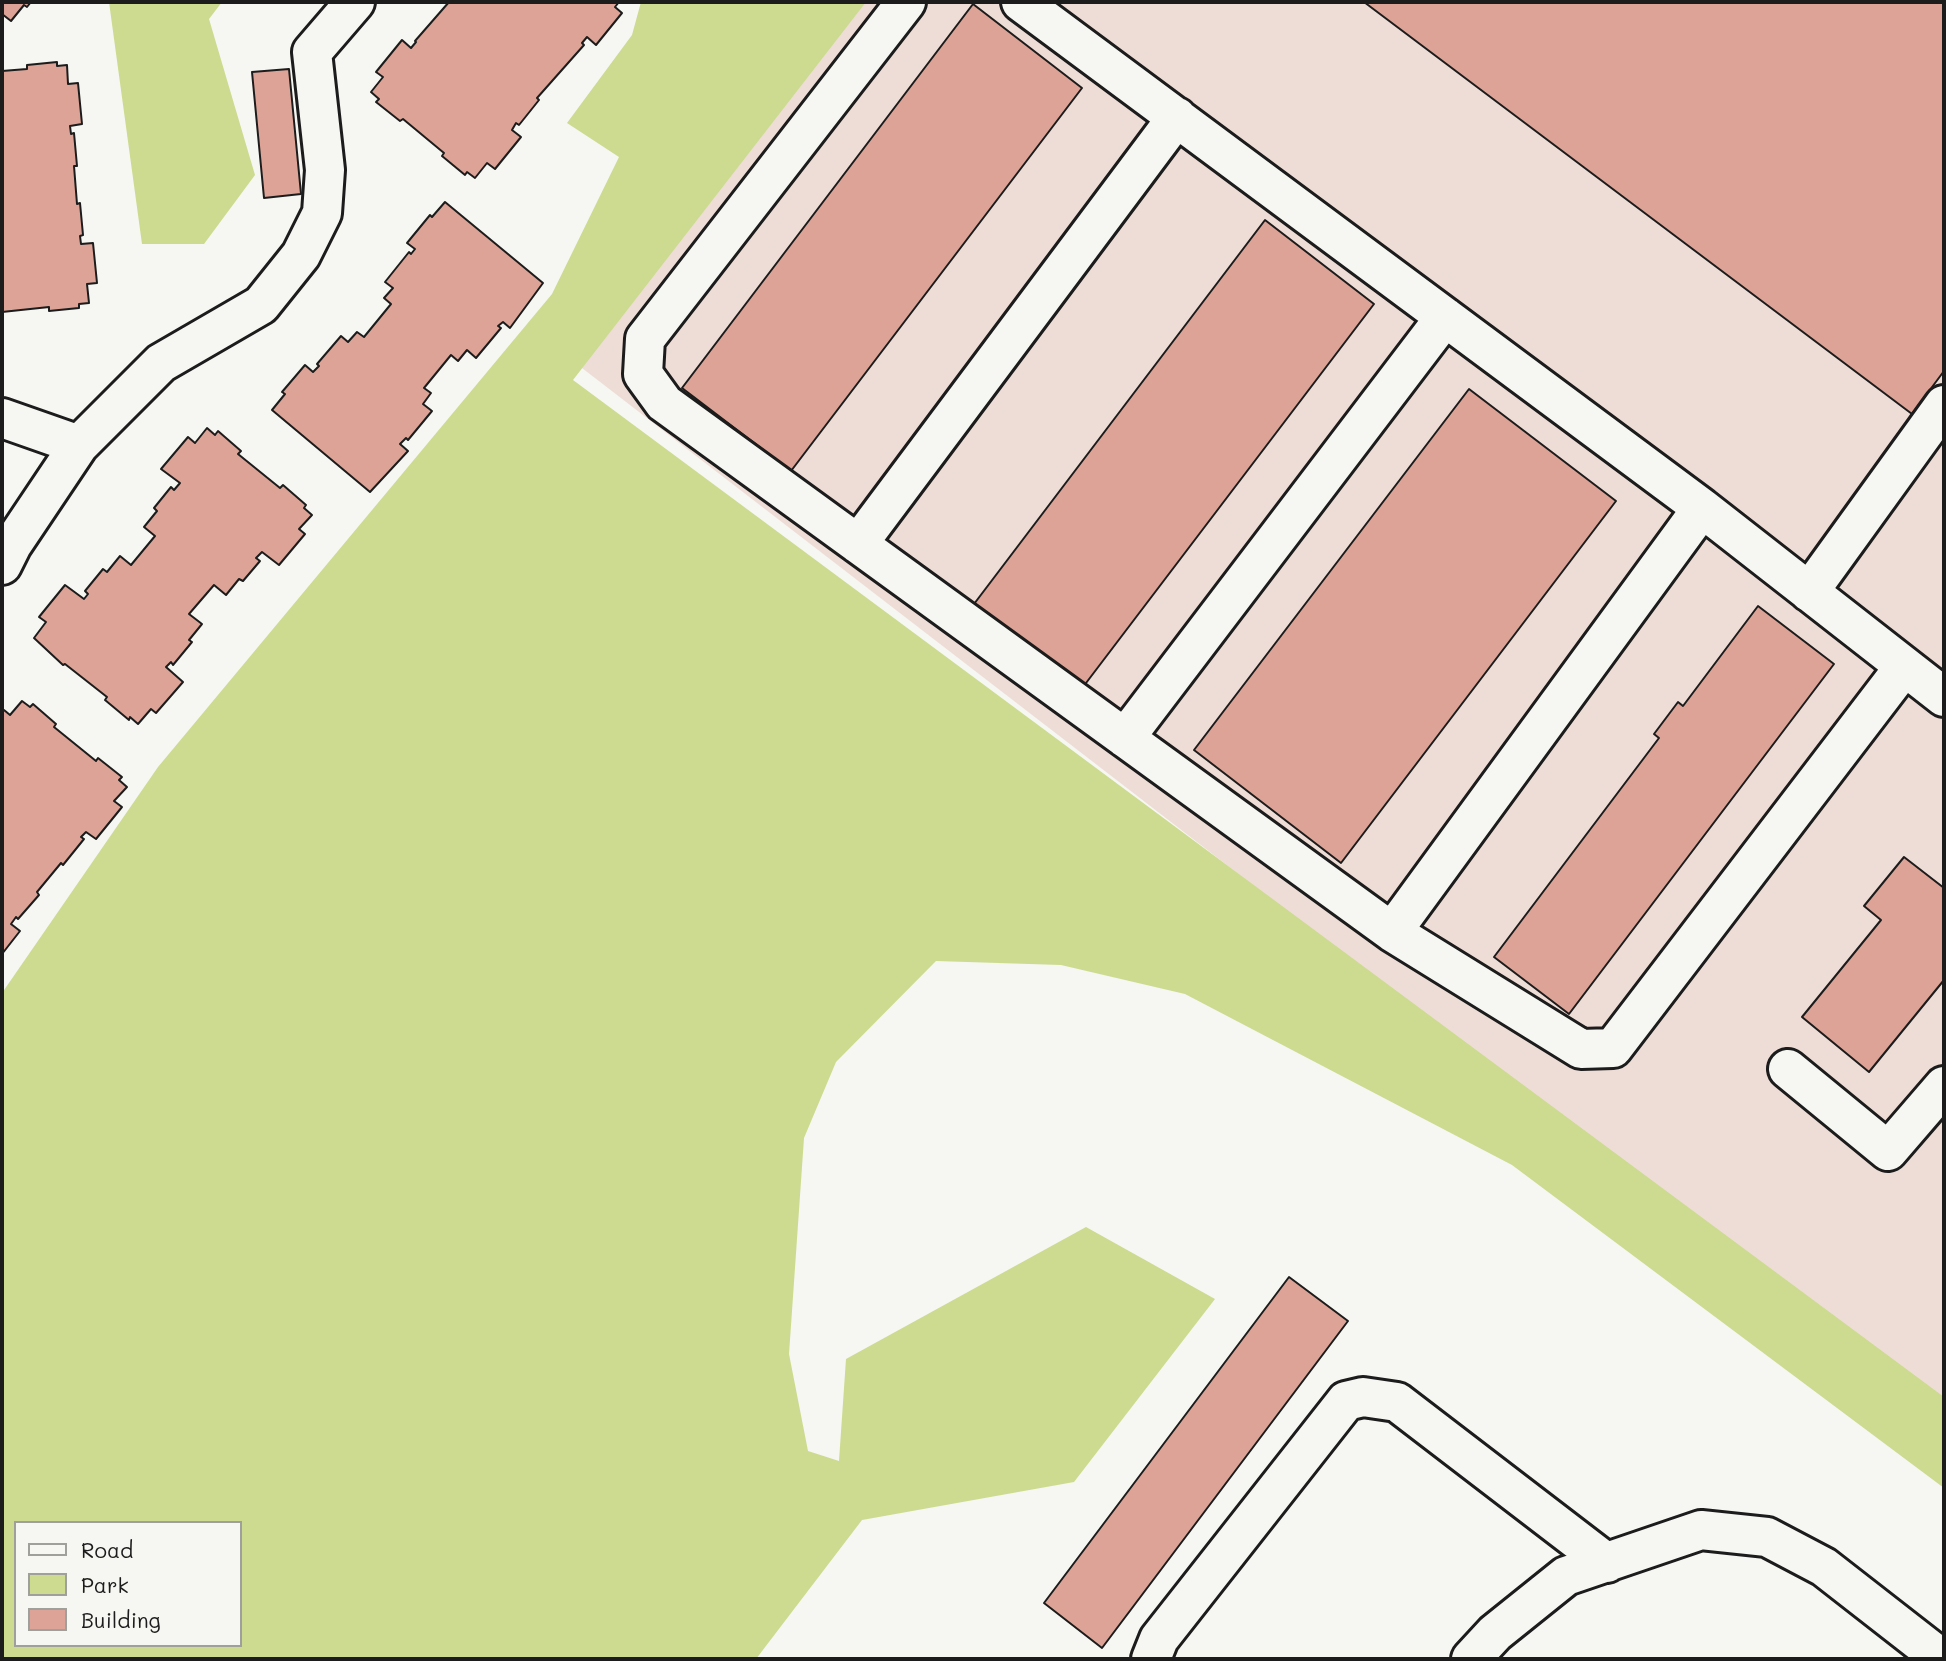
<!DOCTYPE html>
<style>
body{margin:0}
#map{position:relative;width:1946px;height:1661px;overflow:hidden;background:#f6f6f2;font-family:Mali,sans-serif}
canvas{display:block}
.frame{position:absolute;inset:0;border:4px solid #1c1c1c;pointer-events:none}
.legend{position:absolute;left:14px;top:1521px;width:228px;height:126px;box-sizing:border-box;background:#f6f6f2;border:2px solid #9f9f9c;margin:0;padding:9px 12px;list-style:none;font-size:21px;color:#1c1c1c}
.legend li{display:flex;align-items:center;gap:14px;height:35px}
.legend b{width:35px;border:2px solid #9f9f9c}
</style>
<div id="map">
<canvas width="1946" height="1661"></canvas>
<div class="frame"></div>
<ul class="legend">
<li><b style="height:9px;background:#f6f6f2"></b>Road</li>
<li><b style="height:19px;background:#ccdb8f"></b>Park</li>
<li><b style="height:19px;background:#dca396"></b>Building</li>
</ul>
</div>
<script>
const g = document.querySelector('canvas').getContext('2d');
g.lineJoin = 'round';
function fill(path, color) { g.fillStyle = color; g.fill(path, 'evenodd'); }
function stroke(path, color, width, dash) { g.strokeStyle = color; g.lineWidth = width; g.lineCap = dash ? 'butt' : 'round'; g.setLineDash(dash || []); g.stroke(path); }
fill(new Path2D(`
 M838,2H1944V1453L1376,980L569,358Z`), '#eeddd6');
fill(new Path2D(`
 M109,2H222L209,19L255,175L204,244H142Z
 M641,2H866L573,380L1944,1397V1488L1512,1165L1185,994L1061,965L936,961L836,1062L804,1138L789,1354L808,1451L839,1461L846,1359L1086,1227L1215,1299L1074,1482L862,1520L756,1659H2V993L158,767L552,294L619,157L567,123L632,35ZM16,1523H240V1645H16Z`), '#ccdb8f');
const building = new Path2D(`
 M2,2H31L27,7L24,5L11,21L2,14Z
 M449,2H619L615,7L622,13L596,45L587,37L582,43L584,45L537,98L539,100L519,125L516,123L512,130L521,137L495,169L487,163L475,178L467,172L465,175L442,156L444,153L403,119L400,121L376,102L379,99L371,92L383,77L376,72L402,40L411,48L416,42L415,41Z
 M1364,2H1944V371L1912,414Z
 M973,4L1082,88L791,471L682,388Z
 M57,62V66L67,65L68,84L78,83L82,124L70,126L71,134L74,133L77,166H74L77,204L80,203L83,235L80,236L81,244L93,243L97,283L87,284L89,303L79,304V308L49,311V307L2,312V71L27,69V65Z
 M289,69L301,194L264,198L252,72Z
 M445,202L543,283L510,328L503,322L498,326L501,328L476,358L467,350L458,361L451,355L424,388L431,393L423,404L432,411L408,440L406,438L400,444L408,451L370,492L272,410L285,394L282,392L305,365L313,372L319,366L317,364L341,336L348,342L357,332L364,337L391,304L384,298L393,288L385,282L409,252L411,254L415,249L407,243L430,215L432,217Z
 M1265,220L1374,304L1083,687L974,604Z
 M1469,389L1616,501L1341,863L1194,750Z
 M207,428L215,435L218,431L241,451L238,454L280,488L283,485L306,505L304,508L312,515L299,529L305,534L279,565L262,552L256,558L260,561L243,581L239,579L226,595L214,585L189,614L202,624L189,640L192,642L173,665L171,662L166,667L183,682L156,713L151,709L138,724L130,717L129,720L105,700L107,697L65,664L63,665L34,638L46,622L39,617L65,585L84,599L88,594L85,591L103,569L107,572L120,556L131,565L155,536L144,527L157,511L154,508L171,487L174,490L180,483L161,469L188,437L195,443Z
 M1758,606L1834,664L1569,1014L1494,957L1659,738L1654,734L1678,702L1683,706Z
 M22,701L30,707L33,704L56,724L54,727L96,761L98,758L122,777L119,780L127,787L114,801L122,807L96,839L86,832L81,837L84,839L63,865L61,863L37,892L39,895L18,919L16,917L11,924L20,931L2,954V713L4,710L10,715Z
 M1904,857L1944,888V980L1869,1072L1802,1017L1881,920L1864,906Z
 M1289,1277L1348,1321L1102,1648L1044,1603Z`);
fill(building, '#dca396');
stroke(building, '#1c1c1c', 2);
const minor = new Path2D(`
 M906,2L645,339L643,374L664,403L1392,932L1581,1049L1613,1048L1904,667
 M1021,2L1702,508L1944,697
 M2,418L79,445
 M858,544L1177,117
 M2,565L12,545L79,445L161,363L261,305L301,255L322,213L325,170L312,52L355,2
 M1809,592L1944,405
 M1125,738L1445,317
 M1392,932L1702,508
 M1788,1069L1888,1151L1944,1086
 M1151,1659L1159,1639L1346,1401L1363,1397L1397,1402L1607,1563
 M1471,1659L1495,1633L1566,1576L1701,1530L1767,1537L1824,1567L1942,1659`);
stroke(minor, '#1c1c1c', 44);
stroke(minor, '#f6f6f2', 38);
</script>
